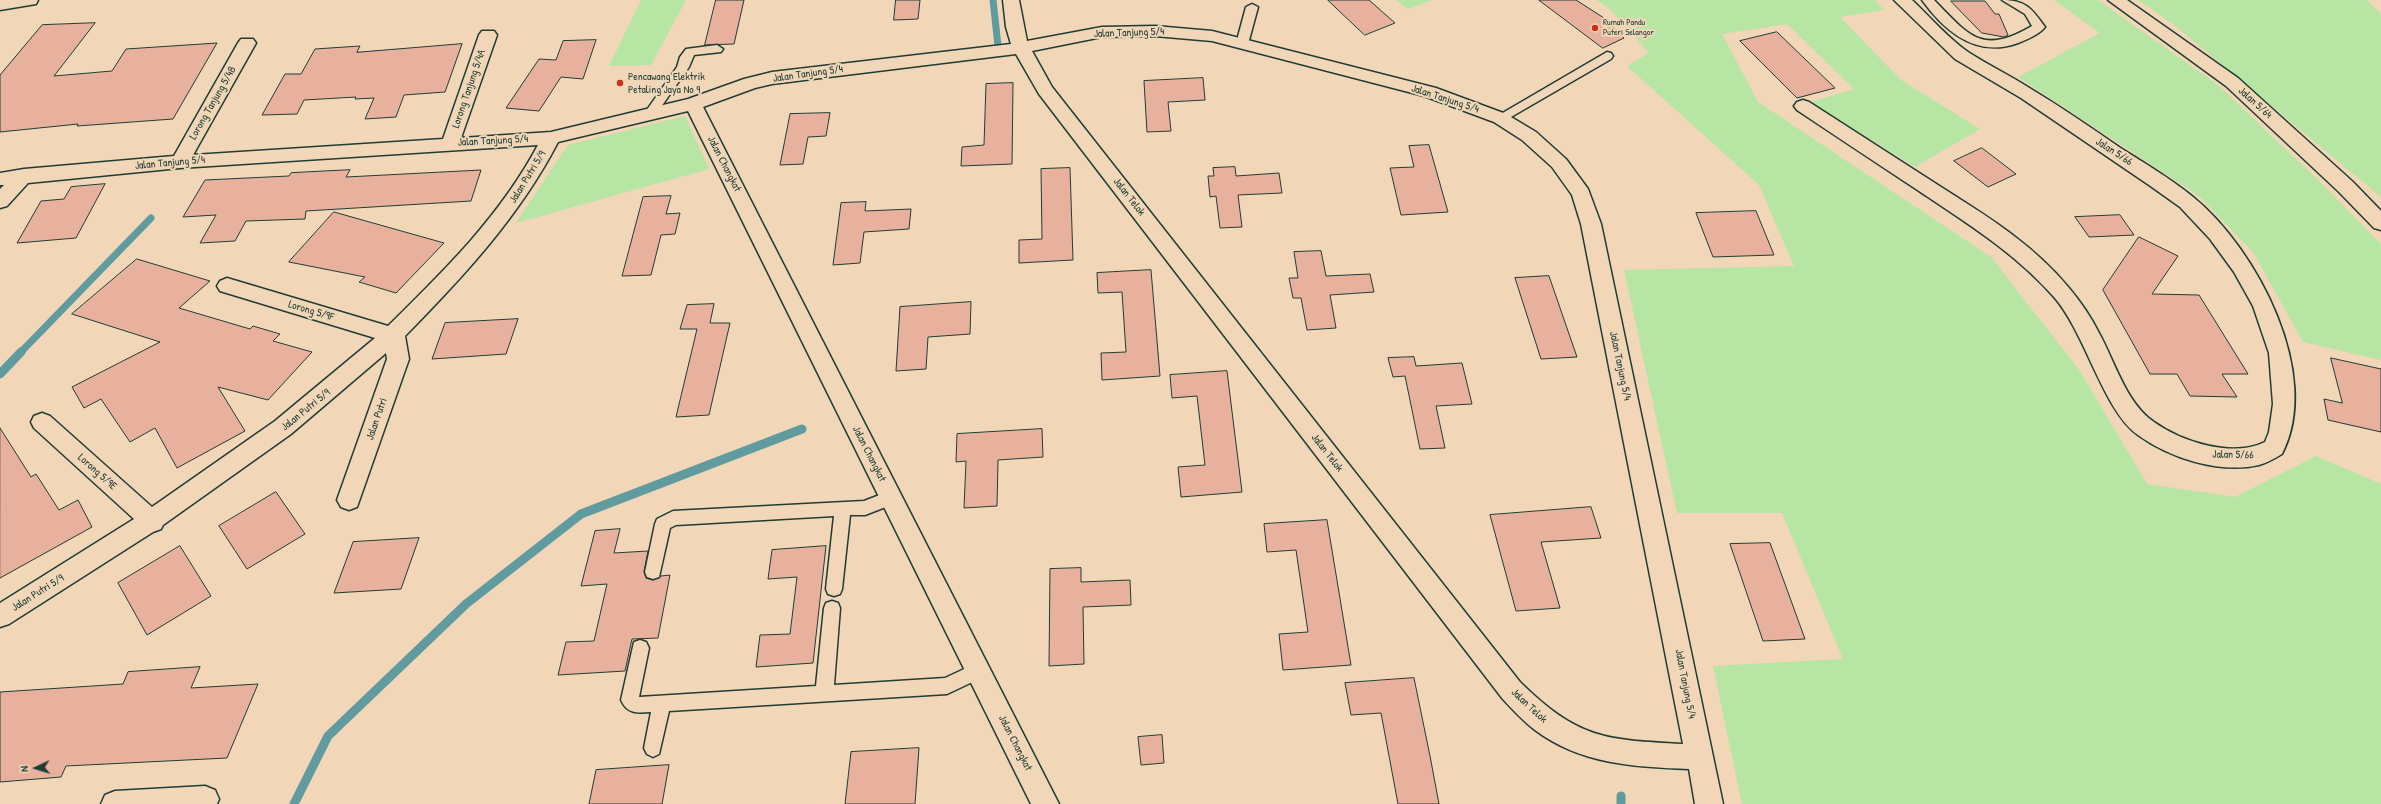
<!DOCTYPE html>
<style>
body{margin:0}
#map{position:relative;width:2381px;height:804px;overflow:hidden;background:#f1d6b8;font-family:"Patrick Hand",sans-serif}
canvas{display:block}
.north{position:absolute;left:16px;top:748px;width:40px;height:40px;-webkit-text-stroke:3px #f1d6b8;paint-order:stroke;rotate:266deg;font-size:11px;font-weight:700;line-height:16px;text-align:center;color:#1f3d34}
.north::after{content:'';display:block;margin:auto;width:14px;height:18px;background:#1f3d34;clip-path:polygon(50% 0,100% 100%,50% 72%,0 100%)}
</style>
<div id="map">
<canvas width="2381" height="804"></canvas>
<div class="north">N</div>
</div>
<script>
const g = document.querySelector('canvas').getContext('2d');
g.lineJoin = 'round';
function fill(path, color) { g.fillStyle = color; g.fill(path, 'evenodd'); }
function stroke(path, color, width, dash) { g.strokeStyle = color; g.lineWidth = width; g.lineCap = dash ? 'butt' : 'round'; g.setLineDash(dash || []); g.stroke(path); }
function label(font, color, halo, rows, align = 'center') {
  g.font = font + ' "Patrick Hand",sans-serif'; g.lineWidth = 4; g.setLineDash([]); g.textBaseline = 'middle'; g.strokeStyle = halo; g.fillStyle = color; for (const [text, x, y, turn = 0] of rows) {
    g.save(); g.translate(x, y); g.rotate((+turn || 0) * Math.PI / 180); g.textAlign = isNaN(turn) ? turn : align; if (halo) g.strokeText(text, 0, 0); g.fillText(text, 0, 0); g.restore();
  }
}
fill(new Path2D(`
 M641,0H686L651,65L609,66Z
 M1396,0H1432L1408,9Z
 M1597,0H1875L1884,10L1840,17L1901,80L1980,129L1915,167L1810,102L1854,89L1787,24L1722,34L1758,102L1991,257L2080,371L2147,484L2235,497L2316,456L2381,484V804H1742L1713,666L1843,659L1782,513H1677L1624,270L1794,266L1759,185L1627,66L1649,53L1612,11Z
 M2054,0H2098L2218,85L2316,178L2381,244V360L2303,342L2253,252L2199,196L2018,77L2100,33Z
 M2138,0H2367L2381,14V197L2172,23Z
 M685,116L709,169L516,223L568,145Z`), '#b6e5a4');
stroke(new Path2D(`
 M993,0L998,46
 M20,353L151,218`), '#5f9b9f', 7);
stroke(new Path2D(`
 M0,374L21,352
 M1621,796V804
 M294,804L328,736L466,604L581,514L802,429`), '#5f9b9f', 9);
const building = new Path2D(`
 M716,0H744L734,44L705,45Z
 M896,0H920L918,19L894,20Z
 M1328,0H1369L1395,23L1365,35Z
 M1539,0H1576L1604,18L1624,38L1603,48Z
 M1951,1H1985L1995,14H1999L2008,35L2004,37L1982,33Z
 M95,23L54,76L112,71L126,49L217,43L173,119L77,126L78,124L0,132V75L42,25Z
 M1777,32L1835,88L1797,98L1740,41Z
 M596,40L583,79L561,77L539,111L506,108L539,59L556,60L563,41Z
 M462,44L445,92L404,95L396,117L365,119L374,98L355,99L356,97L304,100L297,114L262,115L285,74H301L315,49L360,46L357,52Z
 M1203,78L1205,100L1168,102L1171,131L1147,132L1144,81Z
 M1013,83L1012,164L961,166L962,147L984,145L986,84Z
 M830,113L826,136L808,137L803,164L780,165L790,114Z
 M1429,145L1448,212L1401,215L1390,168L1414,167L1409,146Z
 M1982,148L2016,174L1988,187L1954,161Z
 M1235,167L1236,176L1279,173L1282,193L1238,195L1242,227L1220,228L1216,196L1210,197L1208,176H1214L1213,168Z
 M1070,168L1073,260L1019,263V240L1042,239L1041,169Z
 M350,170L346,177L481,170L471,201L306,211L305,219L246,221L235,241L200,243L216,215L183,217L205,180L289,176L291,173Z
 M105,184L76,238L17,243L41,201L64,199L71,187Z
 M671,196L666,214L680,213L675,234L661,235L651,275L622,276L643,197Z
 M866,202L865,211L911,209L909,229L864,232L860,263L833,265L841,203Z
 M1756,211L1774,255L1713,257L1696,213Z
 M334,212L444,243L396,293L359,282L365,277L289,262Z
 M2120,215L2134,235L2089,237L2075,217Z
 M2139,237L2178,256L2152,294L2199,295L2248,374H2222L2237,397L2190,396L2177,374H2150L2103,290Z
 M1321,251L1326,276L1370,274L1374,292L1330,295L1336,328L1307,330L1301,298H1293L1289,278H1298L1294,252Z
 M137,259L210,281L179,308L250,329L253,326L280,334L273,341L312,352L268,400L218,387L245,431L177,468L155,428L130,442L101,399L84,408L72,387L160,342L72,314Z
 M1151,270L1160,376L1102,380L1101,353L1126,352L1122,292L1098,293L1097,273Z
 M1549,276L1577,357L1541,359L1515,278Z
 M971,302L970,334L928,337L926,369L896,371L900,307Z
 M714,304L710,323H730L709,415L676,417L697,329H680L687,305Z
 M518,319L506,354L432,359L445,323Z
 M1414,357L1416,366L1462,363L1472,404L1436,406L1445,448L1420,449L1405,376L1393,377L1388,358Z
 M2331,358L2381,369V432L2328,420L2324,399L2342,403Z
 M1227,371L1242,492L1181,497L1178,467L1205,465L1197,396L1172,398L1170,375Z
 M0,428L31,477L36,474L59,510L78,500L92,527L0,578Z
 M1042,429L1043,457L998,460L997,506L964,508L966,461L956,462L957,434Z
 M276,492L305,534L247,569L219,526Z
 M1591,507L1601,538L1541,542L1560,608L1516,611L1490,515Z
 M1327,520L1351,665L1283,670L1279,634L1308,632L1296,550L1267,552L1264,524Z
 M620,529L614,553L648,551L644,572L646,578L653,580L661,576L670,575L658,638L632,639L625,671L558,675L566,642L594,641L607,584L581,586L595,531Z
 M419,538L401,589L334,593L353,542Z
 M1770,543L1805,639L1763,641L1730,544Z
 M180,546L211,596L147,635L118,583Z
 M826,546L813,663L756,667L760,635L790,634L797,577L768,579L772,550Z
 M1081,568V582L1130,580L1131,605L1083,607L1084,664L1049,666L1050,569Z
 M200,667L191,688L258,684L227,758L66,766L61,777L0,782V692L123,684L128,672Z
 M1414,678L1430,756L1439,804H1398L1381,713L1351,715L1345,683Z
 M1162,735L1164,763L1141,765L1138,737Z
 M919,748L915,804H845L851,752Z
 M669,765L662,804H589L596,770Z`);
fill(building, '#e8b19e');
stroke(building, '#1f3d34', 1);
const lane = new Path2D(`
 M1922,0H1934C1970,37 1982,55 2032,26L2025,14L2002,0C2026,0 2032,9 2045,27C2040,34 2026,40 2018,43C1977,58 1946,33 1922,0Z
 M1252,4L1258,7L1248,44L1242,48L1238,47L1236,44L1246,7Z
 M717,45L723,49L721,52L694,55L689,67L654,117H646L644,114L677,67L680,57L686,49Z
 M1607,52L1611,53L1613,56L1611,59L1504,121L1500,122L1494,118Z
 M890,491L896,493L898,498L896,503L865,515H850L842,589L840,594L834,596L828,594L826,589L834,516L676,525L670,528L659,577L653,579L647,577L645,572L655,524L657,519L673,511L864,501Z
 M832,601L838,603L840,608L834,685L945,678L977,663L983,665L986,671L983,677L947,694L669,711L659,754L653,757L647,754L644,748L651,712C637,713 627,714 621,700L634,642L640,640L646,642L649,648L639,697L816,686L824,608L826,603Z`);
const street = new Path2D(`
 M0,0H38L36,4L0,10Z
 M1003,0H1019L1027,41L1102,27L1155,26L1212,31L1436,88L1506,114L1536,132L1566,159L1588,189L1601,224L1723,804H1695L1689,769C1634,767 1580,764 1535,730C1523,721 1512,709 1502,698L1039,94L1016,54L772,84L755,88L703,107L1059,804H1031L688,111L558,142C519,217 463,277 405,336L409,359L357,507L349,510L341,507L337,500L387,359L386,353L291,434L163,525L161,529L153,532L9,624L0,627V603L134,519L34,428L31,422L34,416L42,413L50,416L152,507L275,421L375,338L220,291L217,286L220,281L227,278L388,326C444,271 501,215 538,145L180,168L28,183L7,206L0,208V189L4,185H0V173L24,169L174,156L238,43L241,39H253L256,43L193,155L443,139L479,35L482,31H494L497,35L461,138L551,132L688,99L744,79L772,72L1011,44L1006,27ZM1155,36L1212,41L1424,96L1494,122L1522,140L1552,167L1572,195L1581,224L1683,744C1605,740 1578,739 1520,682L1052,87L1032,51L1102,37Z
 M1894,0H1912C1930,17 1948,38 1968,52C1988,65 2011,76 2031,89C2061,107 2090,127 2119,147C2144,163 2170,178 2193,197C2257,249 2323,375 2282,454C2275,458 2267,463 2259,465C2219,474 2170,458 2138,435C2103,410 2086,334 2054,297C2015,253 1967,223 1919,191C1878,164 1837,137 1797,110L1794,106L1797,102L1803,100L1809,102C1853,130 1897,159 1941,187C1987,216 2034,245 2069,288C2080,301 2091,317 2099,333C2115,362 2126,403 2154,422C2182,442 2232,458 2265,442L2269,432L2273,404L2269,353L2253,306L2234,272L2210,239L2180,207L2149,185L2021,98L1955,59Z
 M2108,0H2127L2238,78L2353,182L2381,211V230L2374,228L2339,192L2226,86Z
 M205,786L215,790L219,799L217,804H101L105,795L115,791Z`);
stroke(lane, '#1f3d34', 3);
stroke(street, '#1f3d34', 3);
fill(lane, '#f1d6b8');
fill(street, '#f1d6b8');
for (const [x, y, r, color] of [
 [1595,28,4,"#c8321e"],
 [620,83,4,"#c8321e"]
]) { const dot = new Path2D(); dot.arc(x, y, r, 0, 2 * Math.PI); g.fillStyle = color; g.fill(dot); stroke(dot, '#f1d6b8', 1.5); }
label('9px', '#1f3d34', '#f1d6b8', [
 ["Rumah Pandu",1603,23],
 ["Puteri Selangor",1603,33]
], 'left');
label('11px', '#1f3d34', '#f1d6b8', [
 ["Jalan Tanjung 5/4",1129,33,-2],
 ["Jalan Tanjung 5/4",808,74,-8],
 ["Lorong Tanjung 5/4A",469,89,-71],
 ["Jalan Tanjung 5/4",1445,99,18],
 ["Lorong Tanjung 5/4B",213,103,-60],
 ["Jalan 5/64",2255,103,42],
 ["Jalan Tanjung 5/4",493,141,-3],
 ["Jalan 5/66",2114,152,33],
 ["Jalan Tanjung 5/4",170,163,-5],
 ["Jalan Changkat",724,164,63],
 ["Jalan Putri 5/9",528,177,-58],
 ["Jalan Telok",1129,197,52],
 ["Lorong 5/9F",311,311,17],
 ["Jalan Tanjung 5/4",1620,366,78],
 ["Jalan Putri 5/9",306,410,-39],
 ["Jalan Putri",377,419,-71],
 ["Jalan Telok",1327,453,52],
 ["Jalan Changkat",869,454,63],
 ["Jalan 5/66",2233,455,1],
 ["Lorong 5/9E",97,472,42],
 ["Jalan Putri 5/9",38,593,-32],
 ["Jalan Tanjung 5/4",1685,684,79],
 ["Jalan Telok",1529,706,43],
 ["Jalan Changkat",1015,743,63]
]);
label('11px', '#1f3d34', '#f1d6b8', [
 ["Pencawang Elektrik",628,77],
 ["Petaling Jaya No 9",628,90]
], 'left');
</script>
